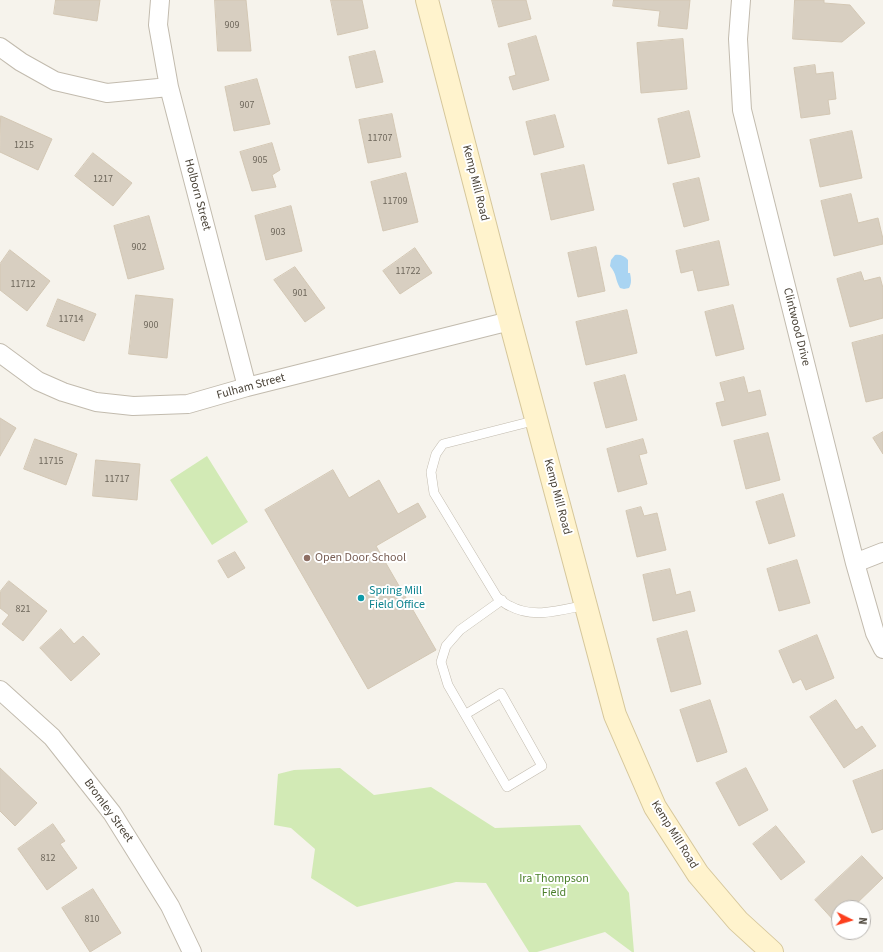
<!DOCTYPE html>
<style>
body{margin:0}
#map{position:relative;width:883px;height:952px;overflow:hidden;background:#f6f3ec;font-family:"Source Sans 3",sans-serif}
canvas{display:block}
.north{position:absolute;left:831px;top:900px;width:40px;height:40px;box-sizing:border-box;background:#fff;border:1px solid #b7b4b0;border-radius:50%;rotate:95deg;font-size:11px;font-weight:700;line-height:16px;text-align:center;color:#4b4439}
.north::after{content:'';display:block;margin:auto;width:14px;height:18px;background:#fc3f1d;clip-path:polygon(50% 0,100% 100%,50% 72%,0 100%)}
</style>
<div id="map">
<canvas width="883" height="952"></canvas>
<div class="north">N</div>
</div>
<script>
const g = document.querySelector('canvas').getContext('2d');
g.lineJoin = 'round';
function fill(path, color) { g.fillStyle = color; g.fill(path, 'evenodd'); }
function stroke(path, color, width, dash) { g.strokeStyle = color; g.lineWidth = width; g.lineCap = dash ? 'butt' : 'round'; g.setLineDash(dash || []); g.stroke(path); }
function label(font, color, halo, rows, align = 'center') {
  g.font = font + ' "Source Sans 3",sans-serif'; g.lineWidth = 4; g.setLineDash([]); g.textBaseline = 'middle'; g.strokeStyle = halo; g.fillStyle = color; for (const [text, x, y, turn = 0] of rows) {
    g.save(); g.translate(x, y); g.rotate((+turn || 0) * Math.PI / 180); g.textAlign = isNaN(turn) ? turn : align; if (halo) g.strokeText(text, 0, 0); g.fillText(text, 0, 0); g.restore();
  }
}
fill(new Path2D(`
 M207,456L248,522L212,545L170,480Z
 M340,768L374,795L431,787L495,828L580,825L629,893L634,952H632L605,932L537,952H529L486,883L456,882L357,907L311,878L315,849L291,828L274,825L278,774L294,770Z`), '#d2eab5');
fill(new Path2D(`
 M615,255C620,254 625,256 628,260V273H630C631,278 632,283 629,288L624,289L620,288C615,280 617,274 610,266L611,260Z`), '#a9d4f2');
const building = new Path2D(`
 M56,0H100L97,21L54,14Z
 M215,0H246L251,51H218Z
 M331,0H362L368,28L338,35Z
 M492,0H526L531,19L499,27Z
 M614,0H690L687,29L658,26L660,11L613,6Z
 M795,0H824V3L850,5L865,23L842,42L793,39Z
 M536,36L549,80L513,90L509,77L516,75L508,44Z
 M683,39L687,89L641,93L637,43Z
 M375,51L383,82L356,88L349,57Z
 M815,65L816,74L833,72L836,99L828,100L830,114L801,118L794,68Z
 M257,79L270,124L234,131L225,87Z
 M689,111L700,157L668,164L658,119Z
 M392,114L401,157L368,163L359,120Z
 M555,115L564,147L534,155L526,122Z
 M1,116L52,139L38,170L0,152Z
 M852,131L862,178L820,187L810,140Z
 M272,143L280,170L272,175L276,187L252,191L240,152Z
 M93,153L132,183L113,206L75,176Z
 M584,165L594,210L551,220L541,174Z
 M406,173L418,222L383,231L371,182Z
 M699,178L709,220L684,227L673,184Z
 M851,194L858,223L878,218L883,239V244L834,256L821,201Z
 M291,206L302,251L266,260L255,216Z
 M149,216L164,269L128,279L114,226Z
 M719,241L729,285L698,291L693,270L681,273L676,251Z
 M596,247L605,291L578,297L568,253Z
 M415,248L432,273L400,294L383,271Z
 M10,250L50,281L27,311L0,290V264Z
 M295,267L325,308L305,322L274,280Z
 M861,272L864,281L880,277L883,288V318L850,327L837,279Z
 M136,295L173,299L167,358L129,354Z
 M58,299L96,314L84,341L47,326Z
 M733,305L744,349L716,356L705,312Z
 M627,310L637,353L586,365L576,322Z
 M883,335V398L866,402L852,343Z
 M625,375L637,420L606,428L594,383Z
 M744,377L748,393L760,390L766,415L722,426L716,403L725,401L720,383Z
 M0,418L16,428L0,456Z
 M883,432V454L873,438Z
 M768,433L780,480L746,489L734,441Z
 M35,439L77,454L66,485L24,469Z
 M643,439L647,453L639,455L647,484L618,492L607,449Z
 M96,460L140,464L137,500L93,496Z
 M333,470L349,498L379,480L398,514L418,503L426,517L376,546L436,650L368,689L265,510Z
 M783,494L795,536L769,544L756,502Z
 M641,507L644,516L657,513L666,550L637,557L626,511Z
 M235,552L245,568L228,578L218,561Z
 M797,560L810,603L779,611L767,569Z
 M670,569L676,595L690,591L695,611L653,621L643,575Z
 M9,581L47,611L23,641L2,624L9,615L0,608V592Z
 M61,629L74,644L83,636L100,654L71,681L40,648Z
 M687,631L701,684L671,692L657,639Z
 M817,635L834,678L806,690L801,679L793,683L779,651Z
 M710,700L727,752L697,762L680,710Z
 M836,700L856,730L862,726L876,746L844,768L810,717Z
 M0,768L37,803L15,826L0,811Z
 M746,768L768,810L739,826L716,783Z
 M883,770V829L872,833L853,781Z
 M53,824L65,841L60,844L77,868L47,890L18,849Z
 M776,826L805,862L781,880L753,844Z
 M862,856L883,878L852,908H839V920L836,923L815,900Z
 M93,889L121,933L90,952L62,908Z`);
fill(building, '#d8cfc1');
stroke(building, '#d3c7b4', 1);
const lane = new Path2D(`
 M537,420L443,444L436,454L431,472L434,493L497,597C501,600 505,604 510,606C533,619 561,610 586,605
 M466,714L501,693L542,766L507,787L448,685L441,662L446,646L460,630L502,600`);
const street = new Path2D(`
 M160,0L158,25L169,87L247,387
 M741,0L738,39L742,110L855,563L875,633L883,649
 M0,47L21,62L55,81L107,93L169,87
 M0,353L38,381L63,392L96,402L133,406L188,404L247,387L510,321
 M855,563L883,552
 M0,690L52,737L112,813L170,906L192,952`);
const secondary = new Path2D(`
 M427,0L510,321L615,715L655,807L698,874L738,921L772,952`);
stroke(lane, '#c2bbae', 10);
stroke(street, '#c2bbae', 20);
stroke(secondary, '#d6c79b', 24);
stroke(lane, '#fff', 9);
stroke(street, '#fff', 18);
stroke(secondary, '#fff3cd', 22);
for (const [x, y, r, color] of [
 [307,558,4,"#8d6e63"],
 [361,598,4,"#0f9aa8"]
]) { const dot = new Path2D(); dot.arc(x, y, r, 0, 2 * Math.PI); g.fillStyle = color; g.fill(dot); stroke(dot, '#fff', 1.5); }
label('10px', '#6e675b', null, [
 ["909",232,26],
 ["907",247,106],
 ["11707",380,139],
 ["1215",24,146],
 ["905",260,161],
 ["1217",103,180],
 ["11709",395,202],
 ["903",278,233],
 ["902",139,248],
 ["11722",408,272],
 ["11712",23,285],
 ["901",300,294],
 ["11714",71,320],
 ["900",151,326],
 ["11715",51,462],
 ["11717",117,480],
 ["821",23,610],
 ["812",48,859],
 ["810",92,920]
]);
label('12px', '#4b4439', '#fff', [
 ["Kemp Mill Road",475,183,76],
 ["Holborn Street",197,195,75],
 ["Clintwood Drive",796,327,76],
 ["Fulham Street",251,387,-15],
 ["Kemp Mill Road",557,497,75],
 ["Bromley Street",108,811,54],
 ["Kemp Mill Road",674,835,58]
]);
label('12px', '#785e54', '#fff', [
 ["Open Door School",315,558]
], 'left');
label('12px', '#0d838f', '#fff', [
 ["Spring Mill",369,591],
 ["Field Office",369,605]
], 'left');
label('12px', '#4a7f2a', '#fff', [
 ["Ira Thompson",554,879],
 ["Field",554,893]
]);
</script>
